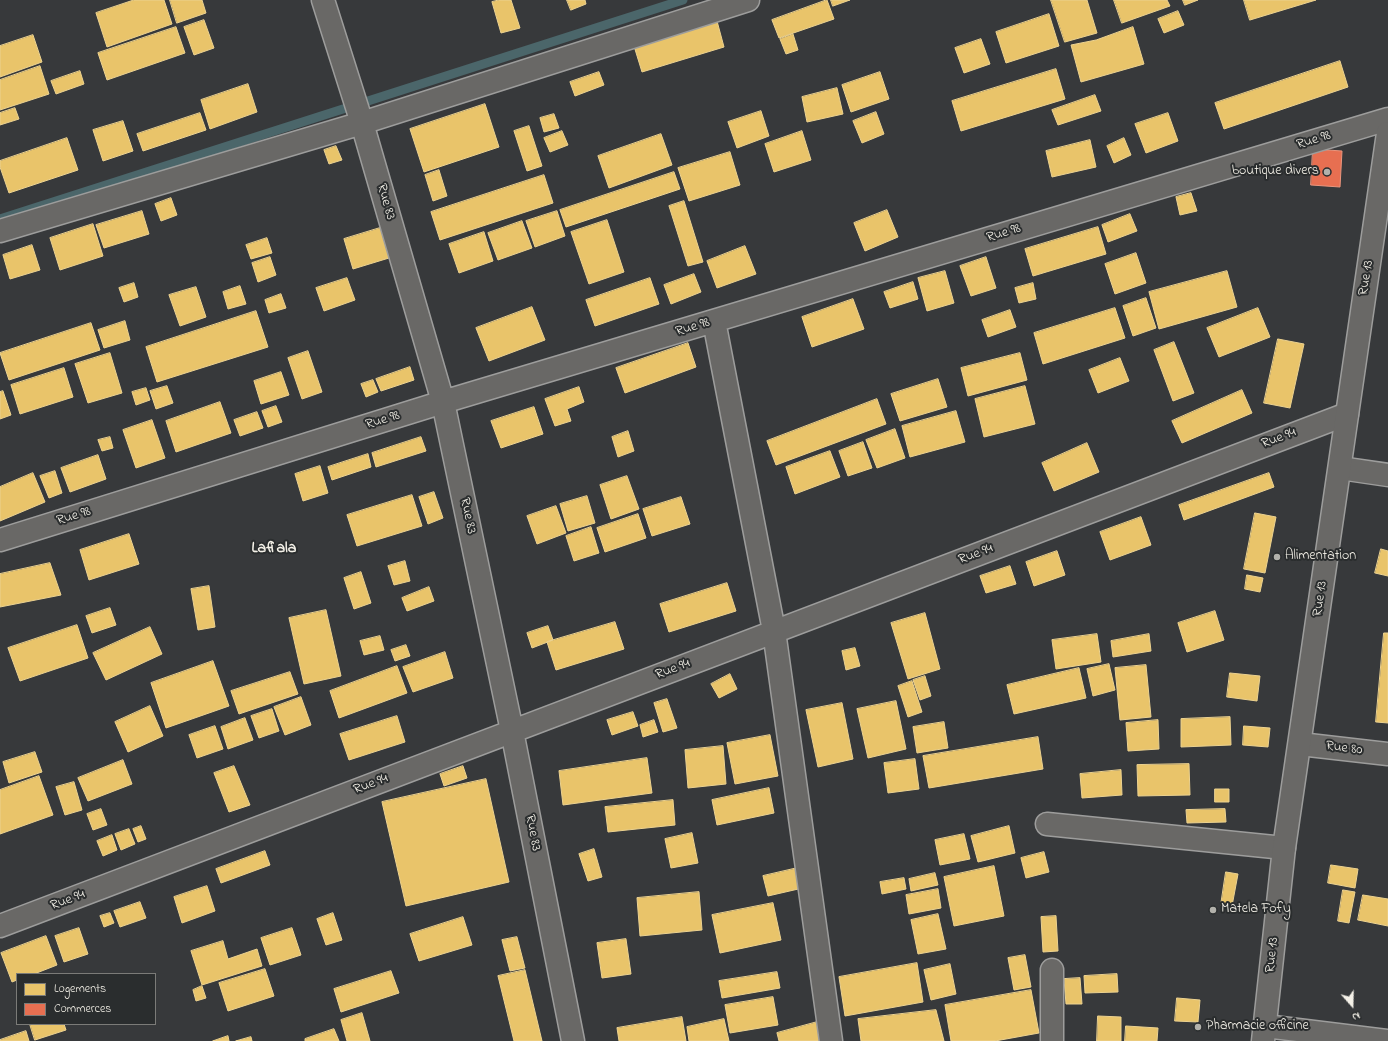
<!DOCTYPE html>
<style>
body{margin:0}
#map{position:relative;width:1388px;height:1041px;overflow:hidden;background:#37393b;font-family:"Indie Flower",sans-serif}
canvas{display:block}
.legend{position:absolute;left:16px;top:973px;width:140px;height:52px;box-sizing:border-box;background:#2a2d2e;border:1px solid #7b7b78;margin:0;padding:5px 7px;list-style:none;font-size:12px;color:#f4f1e8}
.legend li{display:flex;align-items:center;gap:8px;height:20px}
.legend b{width:20px;border:1px solid #7b7b78}
.north{position:absolute;left:1332px;top:985px;width:40px;height:40px;-webkit-text-stroke:3px #2a2d2e;paint-order:stroke;rotate:160deg;font-size:11px;font-weight:700;line-height:16px;text-align:center;color:#f4f1e8}
.north::after{content:'';display:block;margin:auto;width:14px;height:18px;background:#f4f1e8;clip-path:polygon(50% 0,100% 100%,50% 72%,0 100%)}
</style>
<div id="map">
<canvas width="1388" height="1041"></canvas>
<ul class="legend">
<li><b style="height:11px;background:#e9c46a"></b>Logements</li>
<li><b style="height:11px;background:#e76f51"></b>Commerces</li>
</ul>
<div class="north">N</div>
</div>
<script>
const g = document.querySelector('canvas').getContext('2d');
g.lineJoin = 'round';
function fill(path, color) { g.fillStyle = color; g.fill(path, 'evenodd'); }
function stroke(path, color, width, dash) { g.strokeStyle = color; g.lineWidth = width; g.lineCap = dash ? 'butt' : 'round'; g.setLineDash(dash || []); g.stroke(path); }
function label(font, color, halo, rows, align = 'center') {
  g.font = font + ' "Indie Flower",sans-serif'; g.lineWidth = 4; g.setLineDash([]); g.textBaseline = 'middle'; g.strokeStyle = halo; g.fillStyle = color; for (const [text, x, y, turn = 0] of rows) {
    g.save(); g.translate(x, y); g.rotate((+turn || 0) * Math.PI / 180); g.textAlign = isNaN(turn) ? turn : align; if (halo) g.strokeText(text, 0, 0); g.fillText(text, 0, 0); g.restore();
  }
}
const homes = new Path2D(`
 M134,0H164L172,24L107,47L96,13Z
 M170,0H202L206,13L177,23Z
 M499,0H511L520,28L501,33L492,2Z
 M567,0H585L586,4L571,10Z
 M827,0L834,19L779,38L772,20Z
 M831,0H850L833,6Z
 M1051,0H1087L1097,33L1065,42Z
 M1114,0H1167L1170,6L1122,23Z
 M1183,0H1198L1185,5Z
 M1244,0H1316L1250,20Z
 M1178,11L1184,25L1164,33L1158,19Z
 M1049,14L1059,46L1006,63L996,32Z
 M204,20L214,48L194,55L184,27Z
 M717,21L724,47L642,72L634,46Z
 M176,27L185,53L107,80L98,53Z
 M1133,27L1144,64L1081,82L1071,45L1096,40Z
 M793,34L798,50L786,54L780,39Z
 M33,35L42,62L0,77V46Z
 M981,39L990,64L964,73L955,48Z
 M1340,61L1348,87L1224,129L1215,103Z
 M40,66L49,94L0,110V80Z
 M1056,69L1065,99L961,131L952,101Z
 M80,71L84,84L56,94L51,81Z
 M599,72L604,85L575,96L570,82Z
 M880,72L889,99L851,112L842,85Z
 M248,84L257,112L210,129L201,100Z
 M837,88L843,114L807,122L802,97Z
 M1095,95L1101,111L1058,125L1052,110Z
 M485,104L499,147L424,172L410,129Z
 M15,108L19,119L0,125V113Z
 M761,111L769,136L737,148L728,122Z
 M876,112L884,134L862,143L853,121Z
 M200,113L206,130L143,151L137,134Z
 M1168,113L1178,141L1146,153L1135,124Z
 M554,114L559,128L544,132L540,118Z
 M123,121L133,151L103,161L93,130Z
 M529,126L542,166L527,171L514,131Z
 M562,131L568,145L550,152L544,138Z
 M802,131L811,160L774,172L765,144Z
 M661,134L672,165L609,188L598,156Z
 M67,138L78,170L9,193L0,167V161Z
 M1124,138L1131,155L1114,163L1107,146Z
 M1090,140L1096,167L1052,177L1046,151Z
 M336,146L342,160L329,164L324,150Z
 M730,152L740,185L689,201L678,168Z
 M439,170L447,196L433,201L425,175Z
 M674,172L680,189L566,227L560,210Z
 M544,175L553,203L440,240L431,212Z
 M1191,193L1197,211L1180,215L1176,197Z
 M171,198L177,215L161,221L155,204Z
 M684,201L703,262L688,266L669,206Z
 M887,210L898,237L865,251L854,223Z
 M142,211L149,234L104,248L96,225Z
 M557,211L565,236L535,247L526,221Z
 M1130,214L1137,231L1108,242L1102,225Z
 M607,220L624,272L589,284L571,232Z
 M522,221L532,248L498,260L488,233Z
 M93,224L103,256L60,270L50,238Z
 M1098,227L1106,254L1033,276L1025,249Z
 M380,228L389,258L353,269L344,239Z
 M484,232L493,261L459,273L449,244Z
 M267,238L272,253L251,259L246,245Z
 M32,245L40,270L10,279L3,255Z
 M745,246L756,274L717,288L707,261Z
 M1136,253L1146,283L1115,294L1105,264Z
 M270,257L276,275L258,282L252,263Z
 M986,257L996,288L971,296L960,266Z
 M945,271L954,303L927,311L918,278Z
 M1227,271L1237,307L1159,329L1149,292Z
 M694,274L701,292L671,304L664,285Z
 M347,278L355,300L324,311L316,288Z
 M650,278L659,304L595,326L586,300Z
 M913,282L918,299L890,308L884,292Z
 M134,283L138,297L124,302L119,288Z
 M1033,283L1036,299L1019,303L1015,288Z
 M240,286L246,304L228,309L223,292Z
 M196,287L206,317L180,326L169,295Z
 M281,294L286,308L269,313L265,300Z
 M1146,298L1156,328L1133,336L1123,306Z
 M853,299L864,329L812,347L802,317Z
 M532,307L545,340L489,361L476,328Z
 M1115,308L1125,338L1043,364L1034,333Z
 M1258,308L1270,337L1219,357L1207,328Z
 M1010,310L1016,327L988,337L982,320Z
 M256,311L268,347L157,382L146,347Z
 M125,321L130,340L104,348L98,330Z
 M91,323L100,350L9,380L0,353Z
 M1278,339L1304,344L1290,408L1264,403Z
 M1174,342L1194,393L1173,401L1154,350Z
 M688,343L696,367L625,393L616,368Z
 M308,351L322,392L302,399L288,358Z
 M110,353L122,393L88,403L75,364Z
 M1020,353L1027,380L968,396L961,368Z
 M1120,358L1129,381L1098,393L1089,370Z
 M410,367L414,380L381,391L376,379Z
 M64,368L73,397L20,414L11,385Z
 M281,372L289,395L261,404L254,381Z
 M938,379L947,407L900,421L891,394Z
 M373,380L378,392L366,397L361,384Z
 M167,386L173,403L156,409L150,391Z
 M1025,386L1035,424L984,437L975,399Z
 M579,387L584,402L567,409L571,421L555,426L545,399Z
 M146,388L150,400L136,405L132,392Z
 M1242,390L1252,413L1182,443L1172,421Z
 M3,391L11,415L0,419V392Z
 M877,399L886,424L776,465L767,441Z
 M220,402L231,433L176,452L166,421Z
 M276,406L282,422L268,427L262,411Z
 M534,407L543,434L501,448L491,421Z
 M956,411L965,442L910,457L902,426Z
 M257,412L263,428L240,436L234,420Z
 M152,420L165,458L136,468L123,430Z
 M895,429L905,458L877,468L866,440Z
 M628,431L634,451L618,457L612,437Z
 M110,437L113,448L102,451L98,440Z
 M421,437L426,451L376,467L372,453Z
 M863,442L872,468L848,476L839,451Z
 M1087,443L1099,472L1054,491L1042,463Z
 M830,451L840,477L795,494L786,467Z
 M368,454L371,467L332,480L328,467Z
 M98,455L106,479L70,492L61,468Z
 M320,466L328,493L303,501L295,474Z
 M55,471L62,493L49,498L40,476Z
 M33,473L45,502L0,521V487Z
 M1269,473L1274,487L1184,520L1179,505Z
 M627,476L639,509L611,519L600,485Z
 M434,492L443,518L428,524L419,497Z
 M412,495L422,526L357,546L347,515Z
 M587,496L595,523L568,531L560,504Z
 M681,497L690,524L652,536L643,509Z
 M556,506L566,533L537,544L527,516Z
 M1255,513L1276,517L1265,573L1244,569Z
 M638,514L646,538L605,552L597,528Z
 M1141,517L1151,545L1110,560L1100,532Z
 M591,527L599,553L574,561L566,536Z
 M129,534L139,564L89,580L80,550Z
 M1381,549L1388,551V576L1375,573Z
 M1057,551L1065,575L1034,586L1026,562Z
 M405,561L410,581L394,585L388,566Z
 M50,563L61,595L0,607V574Z
 M1010,566L1016,584L986,593L980,576Z
 M361,572L371,603L354,609L344,578Z
 M1247,575L1263,578L1260,592L1245,589Z
 M727,583L736,611L669,632L660,604Z
 M209,586L215,627L198,630L191,589Z
 M429,587L434,601L407,611L402,598Z
 M110,608L116,625L92,633L86,616Z
 M326,610L341,676L304,684L289,618Z
 M1215,611L1224,640L1187,652L1178,623Z
 M925,613L940,669L908,679L891,623Z
 M615,622L624,649L556,670L547,642Z
 M77,625L88,658L20,681L8,648Z
 M548,626L553,640L532,648L527,633Z
 M150,627L162,654L106,680L93,653Z
 M1384,633H1388V723L1376,722Z
 M1097,634L1101,662L1056,669L1052,640Z
 M1149,634L1151,651L1113,657L1111,641Z
 M380,636L384,650L364,655L360,641Z
 M406,645L410,656L395,661L391,650Z
 M855,648L860,666L846,670L842,651Z
 M445,652L453,678L413,692L403,667Z
 M213,661L229,706L166,728L151,683Z
 M1109,664L1115,690L1093,696L1087,669Z
 M1146,665L1151,717L1120,720L1115,668Z
 M397,666L407,693L339,718L330,691Z
 M1079,668L1086,698L1014,714L1007,685Z
 M290,672L298,694L239,714L231,691Z
 M1230,673L1260,676L1257,701L1227,697Z
 M730,674L737,689L719,698L711,684Z
 M925,676L931,696L920,700L913,680Z
 M912,681L922,712L908,717L898,686Z
 M301,697L311,725L285,735L274,707Z
 M667,699L677,728L663,732L654,703Z
 M896,701L906,749L868,758L857,709Z
 M842,703L853,759L818,767L806,710Z
 M150,706L163,736L128,752L115,722Z
 M272,709L279,731L259,738L251,716Z
 M633,712L638,726L612,735L607,720Z
 M397,716L405,742L349,760L340,734Z
 M1230,717L1231,745L1181,747V719Z
 M245,718L253,740L228,749L221,727Z
 M654,720L658,732L643,737L640,725Z
 M1158,720L1159,749L1128,751L1126,723Z
 M944,722L948,748L917,753L913,727Z
 M215,726L223,749L197,758L189,735Z
 M1244,726L1270,728L1268,747L1243,745Z
 M770,735L778,776L735,784L727,743Z
 M1038,737L1043,769L929,788L923,756Z
 M723,746L726,784L688,788L685,750Z
 M35,752L42,772L9,783L3,762Z
 M647,758L652,793L563,805L559,771Z
 M915,759L919,789L888,793L884,763Z
 M123,760L132,784L88,801L78,778Z
 M1189,764L1190,795L1138,796L1137,765Z
 M234,766L250,805L229,812L214,773Z
 M463,766L467,778L444,786L440,774Z
 M1121,770L1122,795L1082,798L1080,774Z
 M39,776L53,815L0,834V790Z
 M486,779L509,882L406,906L382,802Z
 M74,782L82,810L65,815L56,787Z
 M769,788L774,813L717,825L712,800Z
 M1215,789H1229V802H1215Z
 M673,800L675,825L608,832L605,807Z
 M101,809L107,825L93,830L87,814Z
 M1225,809L1226,822L1187,823L1186,810Z
 M141,826L146,839L138,842L133,829Z
 M1009,826L1015,853L978,862L971,836Z
 M129,829L135,844L121,850L115,834Z
 M692,833L698,863L671,868L665,839Z
 M964,834L970,859L940,865L935,840Z
 M112,835L117,850L103,856L97,841Z
 M594,849L602,877L588,881L579,854Z
 M265,851L270,865L221,883L216,869Z
 M1044,852L1049,872L1026,878L1021,858Z
 M1331,865L1358,869L1355,888L1328,883Z
 M994,866L1004,916L954,926L944,877Z
 M802,867L807,887L768,896L763,876Z
 M1226,872L1238,874L1232,906L1221,905Z
 M935,873L938,885L911,891L909,879Z
 M904,878L906,889L882,894L880,882Z
 M207,886L215,911L182,923L174,897Z
 M938,889L941,908L909,914L906,895Z
 M1343,890L1355,892L1349,923L1338,921Z
 M699,892L702,930L640,936L637,898Z
 M1363,895L1388,899V926L1358,920Z
 M140,902L146,918L120,927L114,911Z
 M773,903L781,940L720,953L712,915Z
 M110,913L114,923L104,927L100,916Z
 M333,913L342,940L326,945L317,919Z
 M938,914L946,949L918,954L911,920Z
 M1056,916L1058,951L1043,952L1041,917Z
 M463,917L472,945L419,961L410,934Z
 M79,928L88,954L64,962L55,936Z
 M292,928L301,955L270,965L261,938Z
 M46,936L57,965L34,974H17V980L12,982L1,953Z
 M517,937L525,968L510,971L502,940Z
 M626,939L631,974L602,978L597,943Z
 M223,941L228,959L257,949L262,966L202,985L191,951Z
 M1025,955L1031,987L1014,990L1008,958Z
 M917,963L923,1002L845,1016L839,977Z
 M950,964L956,994L931,1000L924,970Z
 M265,969L274,996L228,1011L219,983Z
 M525,970L542,1041H514L498,976Z
 M391,971L399,993L341,1012L334,989Z
 M777,972L780,988L722,998L719,981Z
 M1117,974L1118,992L1085,993L1084,976Z
 M1080,978L1082,1004H1066L1064,979Z
 M202,986L206,998L196,1001L193,990Z
 M1031,990L1039,1033L995,1041H951L945,1005Z
 M773,997L778,1025L730,1033L725,1005Z
 M1177,998L1200,1000L1198,1022L1175,1021Z
 M936,1010L944,1041H861L858,1019Z
 M362,1013L370,1041H347L341,1020Z
 M1098,1016L1121,1017V1041H1097Z
 M682,1017L686,1041H619L617,1028Z
 M724,1019L729,1041H689L687,1027Z
 M821,1021L826,1041H779L777,1033Z
 M30,1024H64L66,1030L35,1040Z
 M1126,1026L1158,1028L1157,1041H1125Z
 M334,1029L339,1041H305V1039Z
 M26,1031L29,1041H0V1040Z
 M228,1036L229,1041H213Z
 M251,1037L252,1041H236Z`);
fill(homes, '#e9c46a');
stroke(homes, '#ecd290', 1);
const shops = new Path2D(`
 M1313,149L1342,151L1340,187L1311,185Z`);
fill(shops, '#e76f51');
stroke(shops, '#eb967e', 1);
stroke(new Path2D(`
 M0,219L683,0`), '#4b666a', 9);
const street = new Path2D(`
 M323,0L362,123L443,402L512,731L573,1041
 M0,231L362,123L748,0
 M714,321L774,631L831,1041
 M1340,468L1388,475
 M0,540L443,402L1388,119
 M1300,744L1388,754
 M1047,824L1284,848
 M0,926L1347,414
 M1052,970V1041
 M1265,1026L1387,1041`);
const secondary = new Path2D(`
 M1263,1041L1284,848L1388,133`);
stroke(street, '#9d9d9c', 25);
stroke(secondary, '#9d9d9c', 25);
stroke(street, '#696866', 22);
stroke(secondary, '#696866', 22);
for (const [x, y, r, color] of [
 [1327,172,4,"#b2b1ab"],
 [1277,557,4,"#b2b1ab"],
 [1213,910,4,"#b2b1ab"],
 [1198,1027,4,"#b2b1ab"]
]) { const dot = new Path2D(); dot.arc(x, y, r, 0, 2 * Math.PI); g.fillStyle = color; g.fill(dot); stroke(dot, '#2a2d2e', 1.5); }
label('14px', '#f4f1e8', '#2a2d2e', [
 ["Rue 98",1314,141,-17],
 ["Rue 83",385,202,74],
 ["Rue 98",1004,234,-17],
 ["Rue 13",1367,278,-81],
 ["Rue 98",693,328,-17],
 ["Rue 98",383,421,-17],
 ["Rue 94",1279,439,-21],
 ["Rue 83",467,516,78],
 ["Rue 98",74,517,-17],
 ["Rue 94",976,555,-21],
 ["Rue 13",1321,599,-82],
 ["Rue 94",673,670,-21],
 ["Rue 80",1344,749,7],
 ["Rue 94",371,785,-21],
 ["Rue 83",532,833,79],
 ["Rue 94",68,901,-21],
 ["Rue 13",1273,955,-84]
]);
label('14px', '#f4f1e8', '#2a2d2e', [
 ["boutique divers",1319,172,"right"],
 ["Alimentation",1285,557],
 ["Matela Fofy",1221,910],
 ["Pharmacie officine",1206,1027]
], 'left');
label('bold 16px', '#f4f1e8', '#2a2d2e', [
 ["Lafiala",274,549]
]);
</script>
